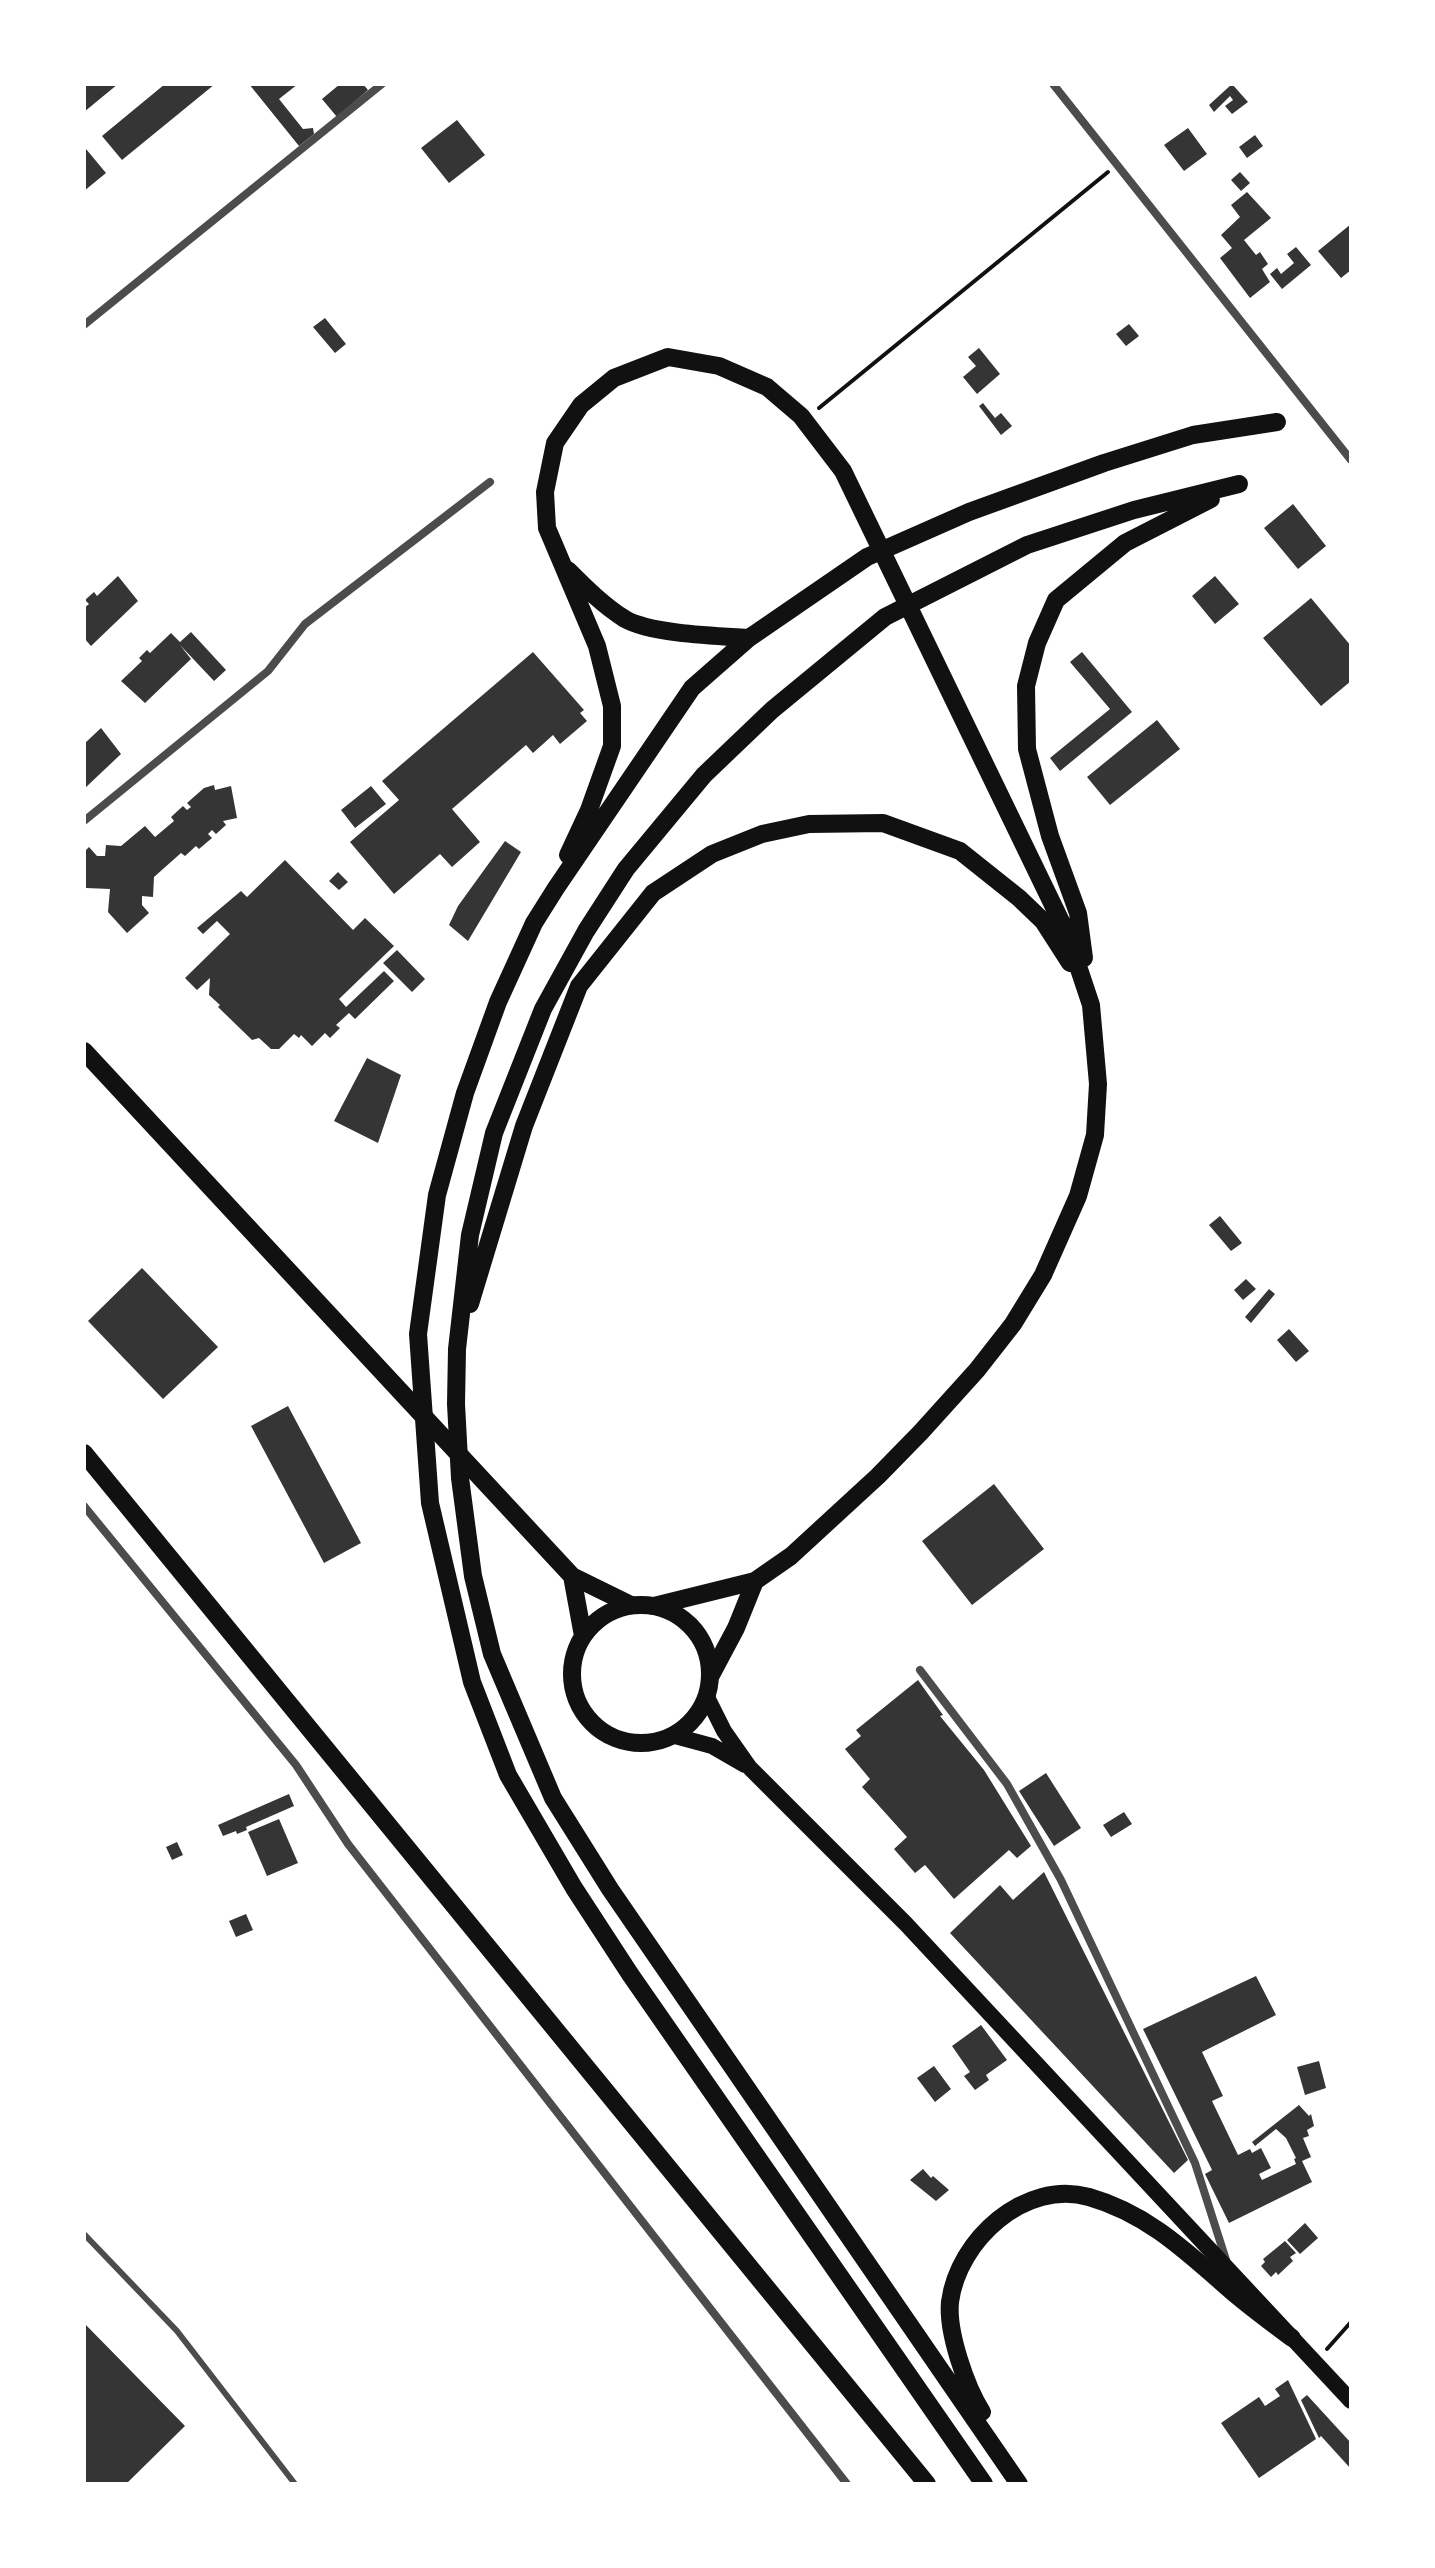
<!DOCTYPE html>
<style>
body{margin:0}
#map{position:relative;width:1435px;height:2568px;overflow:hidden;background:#fff;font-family:Figtree,sans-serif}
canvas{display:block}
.frame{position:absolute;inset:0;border:86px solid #fff;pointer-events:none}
</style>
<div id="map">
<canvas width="1435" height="2568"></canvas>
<div class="frame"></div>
</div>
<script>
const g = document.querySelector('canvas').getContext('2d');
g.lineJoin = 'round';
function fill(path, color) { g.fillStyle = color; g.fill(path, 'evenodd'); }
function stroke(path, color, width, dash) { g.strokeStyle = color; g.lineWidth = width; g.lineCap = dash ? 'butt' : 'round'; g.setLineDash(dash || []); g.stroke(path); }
fill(new Path2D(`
 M84,84H118L84,112Z
 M165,84H215L122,160L102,136Z
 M249,84H298L279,99L303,129L313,128L314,134L299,146Z
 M340,84H363L368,90L337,117L322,99Z
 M1232,84L1248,102L1232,114L1225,106L1233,100L1230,96L1214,112L1209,105Z
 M457,120L485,155L449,183L421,148Z
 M1188,128L1207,154L1184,171L1164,145Z
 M1255,135L1263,146L1247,158L1239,147Z
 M86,149L106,173L84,191V151Z
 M1240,172L1250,183L1241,191L1231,180Z
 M1247,192L1271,218L1244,240L1256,255L1260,252L1268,264L1262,269L1270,282L1250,298L1220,258L1232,248L1221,235L1240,217L1231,205Z
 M1351,224V270L1341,278L1318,251Z
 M1296,247L1311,265L1282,289L1270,274L1277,268L1281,274L1294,263L1287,254Z
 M325,318L346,344L335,353L313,327Z
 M1129,324L1139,336L1126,346L1116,334Z
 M979,348L1000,374L977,394L963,377L976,366L968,357Z
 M983,403L995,418L1001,413L1012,426L1001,435L979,406Z
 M1293,504L1326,546L1298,569L1264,528Z
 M118,576L138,601L91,646L84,638V608L89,604L85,600L94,592L97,596Z
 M1215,576L1239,604L1215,624L1192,596Z
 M1311,598L1351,646V681L1321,706L1263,638Z
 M191,632L226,670L214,681L180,645L191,659L145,703L121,681L142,661L139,658L147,650L150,653L171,633L180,642Z
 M533,652L584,710L580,713L587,721L560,744L553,735L533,753L526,745L452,809L480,842L452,867L440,854L394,894L350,842L399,800L382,781Z
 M1082,652L1132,712L1060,771L1050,758L1110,709L1070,662Z
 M1157,720L1180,749L1110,805L1087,777Z
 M101,728L121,754L84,789V744Z
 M214,785L215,790L231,786L237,818L223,821L226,825L216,834L212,830L208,834L212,838L199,849L196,846L185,856L181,853L154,877L153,897L142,896V905L149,913L127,933L108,912L110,889L86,888L84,885V852L89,847L97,856H105L106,845L121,846L145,826L155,837L174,821L171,817L183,806L187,810L191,807L187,803L204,788Z
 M371,786L386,804L355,828L341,810Z
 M505,841L521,852L468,941L449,925L458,906Z
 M285,860L353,930L365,918L394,946L339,999L346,1007L384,971L394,981L355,1019L349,1013L336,1025L340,1028L330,1038L325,1033L312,1046L301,1035L299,1038L294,1034L279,1049H271L259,1038L252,1040L218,1007L220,1005L209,995L210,978L197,990L185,978L230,934L217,921L203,934L197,928L241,891L247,897Z
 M338,872L348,882L339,890L329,881Z
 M397,950L425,979L412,992L383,963Z
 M367,1058L401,1075L378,1143L334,1121Z
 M1220,1216L1242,1243L1231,1251L1209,1225Z
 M142,1268L218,1347L163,1399L88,1321Z
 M1246,1279L1256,1289L1243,1300L1234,1290Z
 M1269,1289L1275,1294L1251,1323L1245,1317Z
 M1289,1329L1309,1351L1296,1362L1277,1340Z
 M288,1406L361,1543L324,1563L251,1426Z
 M994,1484L1044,1549L972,1605L922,1541Z
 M918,1680L943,1715L940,1716L984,1770L1031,1846L1017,1858L1009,1850L954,1899L925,1865L915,1873L894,1849L907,1837L862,1787L870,1779L845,1749L861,1736L856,1730Z
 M1046,1773L1081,1828L1054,1846L1019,1791Z
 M289,1794L294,1806L246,1827L247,1830L237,1834L236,1831L223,1836L218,1825Z
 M1124,1812L1132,1824L1111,1837L1103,1825Z
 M279,1819L298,1863L267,1876L248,1832Z
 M177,1842L183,1855L172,1860L166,1847Z
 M1044,1872L1188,2160L1174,2173L950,1933L1000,1885L1013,1900Z
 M246,1914L253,1930L236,1937L229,1921Z
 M1256,1976L1276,2015L1202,2052L1223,2096L1212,2101L1238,2155L1250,2149L1252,2153L1261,2148L1271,2168L1259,2174L1262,2180L1296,2164L1294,2159L1296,2158L1286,2138L1276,2129L1255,2146L1252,2142L1299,2105L1309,2116L1311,2114L1314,2126L1307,2130L1309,2136L1303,2138L1311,2157L1302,2161L1312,2182L1229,2223L1205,2174L1212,2170L1143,2029Z
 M981,2025L1007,2060L986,2075L989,2080L975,2090L964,2076L970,2072L952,2046Z
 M1319,2061L1326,2088L1305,2095L1297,2067Z
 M934,2066L951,2089L935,2102L917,2078Z
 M923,2169L931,2178L933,2176L949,2190L936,2201L910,2180Z
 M1305,2223L1318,2238L1300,2254L1287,2240Z
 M1285,2241L1296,2253L1290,2257L1293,2261L1278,2275L1276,2272L1271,2277L1261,2266L1265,2262L1263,2259Z
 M84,2323L185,2426L126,2484H84Z
 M1288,2380L1316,2439L1259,2478L1221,2423L1259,2397L1265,2406L1280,2396L1275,2389Z
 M1307,2395L1351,2443V2469L1321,2436L1319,2438L1301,2400Z`), '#353535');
stroke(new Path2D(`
 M819,408L1108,172
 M1327,2349L1351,2322`), '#111', 4);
stroke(new Path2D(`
 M84,2234L177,2331L295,2484`), '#4c4c4c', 6);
stroke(new Path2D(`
 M1053,84L1351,460
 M84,325L382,84
 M84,821L268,671L305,624L490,482
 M84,1506L296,1765L348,1844L847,2484
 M920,1670L1007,1784L1061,1880L1195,2163L1227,2263`), '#4c4c4c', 8);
stroke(new Path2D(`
 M707,1697L724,1731L750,1768L906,1924L1351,2401
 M675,1736L712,1746L745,1765`), '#111', 16);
stroke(new Path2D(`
 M84,1051L572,1576L631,1605
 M572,1576L583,1636
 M572 1674a69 69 0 1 1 138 0a69 69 0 1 1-138 0Z`), '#111', 18);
stroke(new Path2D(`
 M568,570C586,588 604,606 625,619C651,634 718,636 749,638
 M568,855L589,810L612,746V706L597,646L547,528L545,492L555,443L581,405L614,378L668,357L719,366L767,387L801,416L843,471L1068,936L1091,1005L1098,1084L1095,1135L1078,1196L1043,1275L1013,1324L977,1370L921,1432L878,1476L791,1556L755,1581L654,1606
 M1084,958L1078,913L1050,836L1027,749L1026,686L1037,643L1056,600L1125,543L1211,499
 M470,1304L524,1126L579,986L653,893L712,854L762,834L809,824L883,823L960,851L1019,898L1043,921L1070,963
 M84,1453L927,2484
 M711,1675L736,1628L755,1581
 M982,2412C966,2387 947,2332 950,2302C958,2240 1025,2179 1089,2197C1149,2214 1189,2254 1235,2294C1253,2309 1273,2324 1292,2338
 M984,2484L630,1974L574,1888L508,1775L472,1682L430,1503L418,1334L437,1195L465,1093L498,1002L534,923L556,888L692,688L749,638L867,557L969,512L1104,463L1193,435L1277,422
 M1019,2484L610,1889L553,1798L492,1654L473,1576L460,1478L456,1404L457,1349L470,1235L494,1133L543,1009L586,931L626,869L704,775L772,710L885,617L1027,545L1134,510L1239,484`), '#111', 18);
</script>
